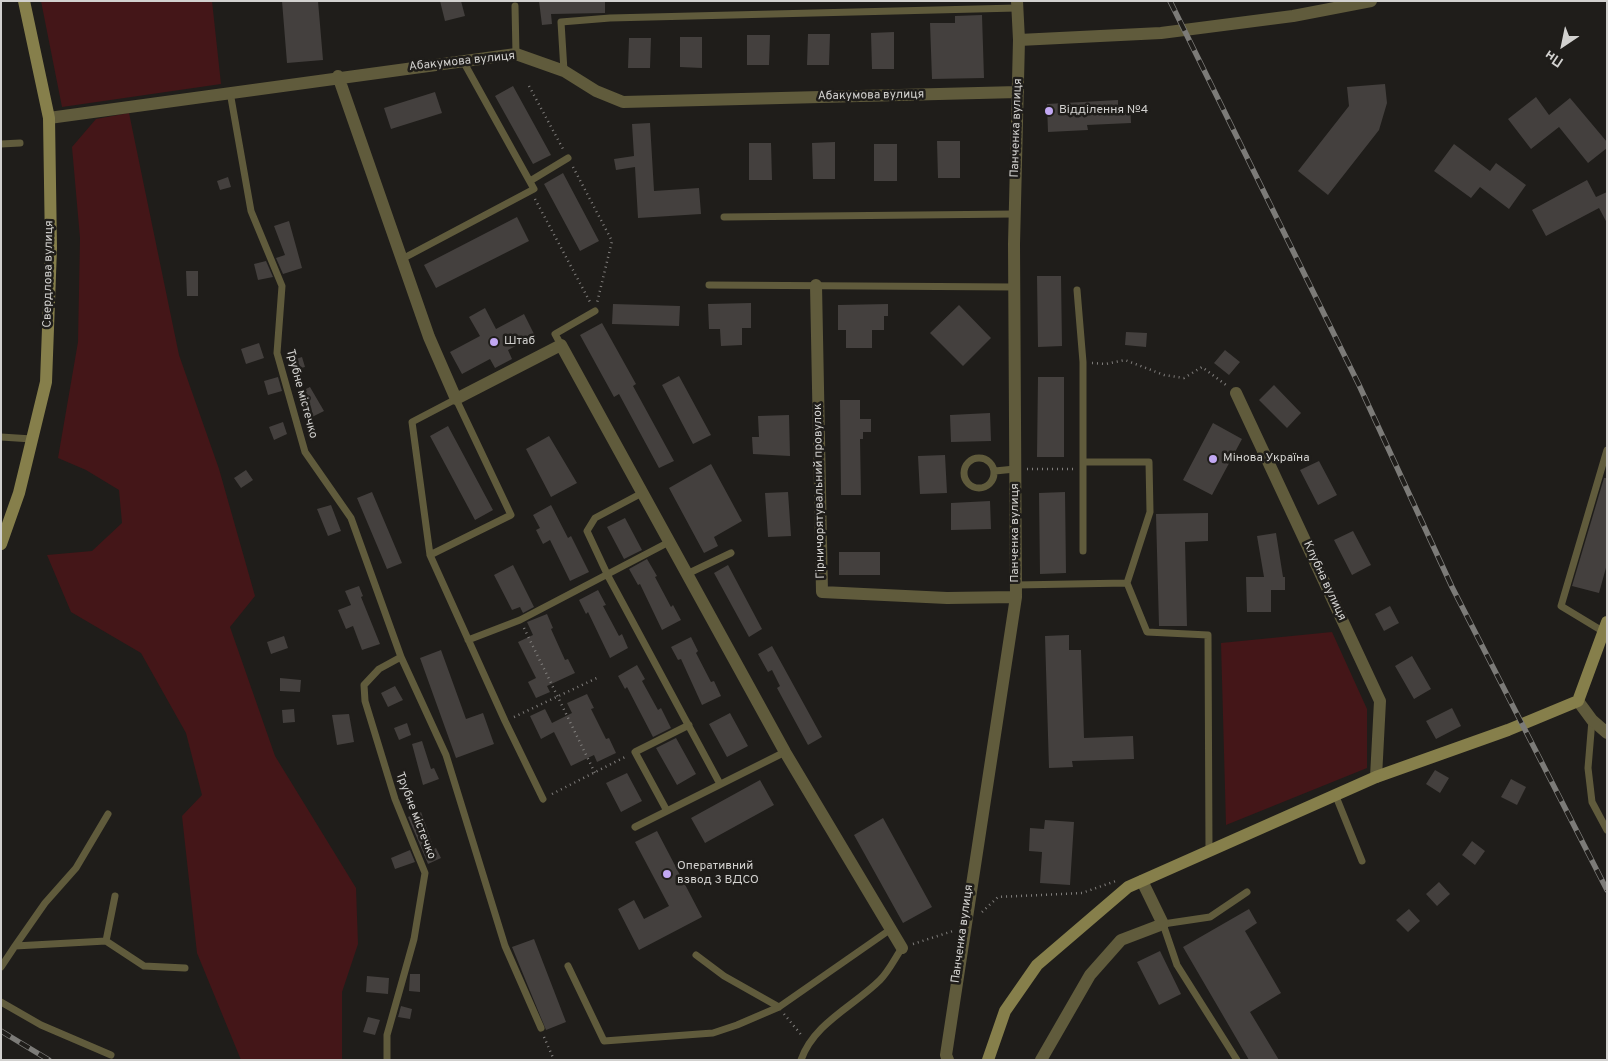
<!DOCTYPE html>
<meta charset="utf-8">
<style>
body{margin:0}
#map{position:relative;width:1608px;height:1061px;overflow:hidden;background:#1f1d1a;font-family:Overpass,sans-serif}
canvas{display:block}
.frame{position:absolute;inset:0;border:2px solid #d2d1cf;pointer-events:none}
.north{position:absolute;left:1538px;top:20px;width:50px;height:50px;-webkit-text-stroke:4px #1f1d1a;paint-order:stroke;rotate:214deg;font-size:14px;font-weight:700;line-height:20px;text-align:center;color:#d2d1cf}
.north::after{content:'';display:block;margin:auto;width:18px;height:22px;background:#d2d1cf;clip-path:polygon(50% 0,100% 100%,50% 72%,0 100%)}
</style>
<div id="map">
<canvas width="1608" height="1061"></canvas>
<div class="frame"></div>
<div class="north">Пн</div>
</div>
<script>
const g = document.querySelector('canvas').getContext('2d');
g.lineJoin = 'round';
function fill(path, color) { g.fillStyle = color; g.fill(path, 'evenodd'); }
function stroke(path, color, width, dash) { g.strokeStyle = color; g.lineWidth = width; g.lineCap = dash ? 'butt' : 'round'; g.setLineDash(dash || []); g.stroke(path); }
function label(font, color, halo, rows, align = 'center') {
  g.font = font + ' Overpass,sans-serif'; g.lineWidth = 5; g.setLineDash([]); g.textBaseline = 'middle'; g.strokeStyle = halo; g.fillStyle = color; for (const [text, x, y, turn = 0] of rows) {
    g.save(); g.translate(x, y); g.rotate((+turn || 0) * Math.PI / 180); g.textAlign = isNaN(turn) ? turn : align; if (halo) g.strokeText(text, 0, 0); g.fillText(text, 0, 0); g.restore();
  }
}
fill(new Path2D(`
 M41,1H212L221,84L62,107Z
 M129,113L179,355L219,469L255,596L230,627L275,756L356,888L358,944L342,992V1060H241L197,953L182,816L202,795L186,733L141,653L71,612L47,555L92,551L122,523L119,490L86,470L58,458L78,342L80,238L72,147L96,119Z
 M1332,632L1367,709V768L1226,825L1221,643Z`), '#441618');
fill(new Path2D(`
 M282,1H318L323,60L287,63Z
 M440,1H461L465,16L445,21Z
 M539,1H605V13L551,14L552,24L542,25Z
 M982,15L984,78L932,79L930,23H955V16Z
 M894,32V69H872L871,33Z
 M808,34H830L829,65H807Z
 M747,35H770L769,65H747Z
 M680,37H702V68L680,67Z
 M629,38H651L650,68H628Z
 M1385,84L1387,103L1379,130L1328,195L1298,171L1349,106L1347,87Z
 M513,86L551,155L533,164L495,96Z
 M435,92L442,113L391,129L384,108Z
 M1536,97L1549,115L1570,98L1607,142V148L1588,163L1559,127L1531,149L1508,119Z
 M1118,100V107L1130,106L1131,123L1087,125L1088,130L1048,132L1047,104Z
 M650,123L654,191L699,188L701,214L638,218L635,167L616,170L614,159L634,156L632,124Z
 M937,141H960V178H938Z
 M835,142V179H813L812,143Z
 M749,143H771L772,180H749Z
 M874,144H897V181H874Z
 M1454,144L1490,171L1496,163L1526,185L1509,209L1480,187L1471,198L1434,171Z
 M563,173L599,241L580,251L544,184Z
 M228,177L231,187L220,190L217,181Z
 M1587,180L1596,197L1607,192V223L1599,208L1546,236L1532,210Z
 M517,217L529,241L436,288L424,265Z
 M289,221L302,268L283,274L276,258L285,255L274,226Z
 M266,261L273,277L258,280L254,264Z
 M186,271H198V296H187Z
 M1037,276H1061L1062,346L1038,347Z
 M751,303V328H742V345L721,346L720,329H709L708,304Z
 M613,304L680,306L679,326L612,324Z
 M888,304V316H884V330H872V348H846V330H838V305Z
 M959,305L991,338L963,366L930,333Z
 M485,308L496,329L524,314L535,336L508,350L512,359L495,368L490,359L462,374L450,352L480,336L469,317Z
 M602,323L636,384L633,386L674,461L659,468L619,394L614,397L580,335Z
 M1126,332L1147,333L1146,347L1125,345Z
 M259,343L264,358L246,364L241,349Z
 M1225,350L1240,362L1229,375L1214,363Z
 M302,357L305,367L293,370L290,361Z
 M679,376L711,435L693,444L662,385Z
 M278,377L282,391L268,395L264,381Z
 M1038,377H1064V457H1037Z
 M1274,385L1301,413L1287,428L1259,400Z
 M310,387L324,411L312,417L300,392Z
 M840,400H860V419H871V432H863V439H860L861,495H841Z
 M990,413L991,441L951,442L950,415Z
 M789,415L790,456L753,454L752,437H759L758,416Z
 M283,422L287,434L274,440L269,427Z
 M1213,423L1242,439L1212,495L1183,480Z
 M448,426L493,510L475,520L430,436Z
 M549,436L577,483L551,497L526,449Z
 M945,455L947,493L920,494L918,456Z
 M1319,461L1337,495L1318,505L1300,470Z
 M711,464L742,521L714,537L718,546L704,553L669,488Z
 M246,470L253,480L241,488L234,478Z
 M1604,478H1607V564L1599,593L1572,586Z
 M372,492L402,563L387,569L357,498Z
 M788,492L791,536L768,537L765,493Z
 M1065,492L1066,573L1040,574L1039,493Z
 M990,501L991,529L951,530V503Z
 M331,505L341,531L328,536L317,509Z
 M551,505L568,538L571,536L589,572L570,581L550,540L543,544L536,530L540,528L533,515Z
 M1208,513V541L1185,542L1187,626H1159L1156,514Z
 M625,518L642,550L624,559L607,527Z
 M1353,531L1371,565L1352,575L1334,540Z
 M1276,533L1283,577H1285V590H1271V612H1247L1246,577H1264L1257,536Z
 M839,552H880V575H839Z
 M647,559L657,576L655,577L671,607L673,605L681,620L662,630L640,584L638,585L629,569Z
 M513,565L534,607L523,613L520,607L512,610L494,575Z
 M728,565L762,629L749,637L714,573Z
 M359,586L363,596L361,597L380,644L362,650L353,626L346,629L338,610L351,605L345,591Z
 M598,590L606,605L603,606L619,636L622,634L628,648L610,658L588,612L586,614L579,600Z
 M1390,606L1399,623L1384,631L1375,614Z
 M547,614L553,628L551,629L565,660L568,659L575,673L547,686L550,692L536,698L528,682L536,678L518,642L533,635L527,622Z
 M1069,635V650H1081L1084,738L1133,736L1134,759L1072,761L1073,767L1049,768L1045,636Z
 M284,636L288,648L271,654L267,642Z
 M691,637L698,651L696,653L711,682L714,681L721,696L702,705L681,659L678,660L671,647Z
 M772,646L822,737L808,745L777,688L780,686L772,670L768,672L758,654Z
 M441,650L466,719L483,713L494,744L456,758L420,658Z
 M1412,656L1431,689L1414,699L1395,666Z
 M637,665L645,679L642,681L658,710L661,708L671,728L653,737L627,687L625,689L618,676Z
 M280,678L301,680L300,692L280,691Z
 M395,686L403,700L388,707L381,693Z
 M587,694L594,708L591,709L606,739L609,738L616,753L597,762L594,755L571,766L554,732L541,739L530,716L545,709L552,723L572,713L567,703Z
 M1452,708L1461,726L1436,739L1426,721Z
 M294,709L295,722L283,723L282,710Z
 M730,713L748,746L727,757L709,724Z
 M349,714L354,742L337,745L332,715Z
 M407,723L411,735L399,740L394,728Z
 M676,738L696,774L677,785L656,748Z
 M422,741L431,769L434,768L439,779L423,785L412,744Z
 M1435,770L1449,778L1440,793L1426,784Z
 M627,773L642,801L621,812L606,783Z
 M1511,779L1526,787L1517,805L1501,797Z
 M760,780L774,805L705,843L691,818Z
 M421,812L434,849L436,848L441,858L428,864L408,817Z
 M883,818L932,907L903,923L854,835Z
 M1045,820L1074,822L1070,885L1040,883L1042,852L1029,851L1030,828L1044,829Z
 M657,831L702,917L639,950L618,909L634,900L644,919L669,906L635,842Z
 M1472,841L1485,851L1475,865L1462,855Z
 M410,850L415,862L395,869L391,858Z
 M1439,882L1450,894L1437,906L1426,894Z
 M1249,909L1257,923L1245,931L1281,993L1250,1012L1279,1060H1249L1183,947Z
 M1409,909L1420,921L1408,932L1396,920Z
 M534,939L566,1022L546,1030L512,947Z
 M1160,951L1181,994L1159,1005L1137,962Z
 M410,974H420V992L409,991Z
 M367,976L389,978L388,994L366,992Z
 M401,1006L412,1009L410,1019L398,1017Z
 M368,1017L380,1020L375,1035L363,1032Z`), '#44403e');
stroke(new Path2D(`
 M529,86L563,149
 M573,167L612,241L597,303
 M535,199L590,302
 M1092,363L1106,364L1125,360L1164,375L1184,378L1202,367L1226,385
 M1027,469H1074
 M524,628L595,773
 M514,717L599,677
 M552,794L627,756
 M982,912L998,897L1082,893L1116,881
 M913,944L953,931
 M784,1014L803,1037
 M544,1037L554,1060`), '#807e7c', 2.5, [1, 4]);
stroke(new Path2D(`
 M515,6L516,54
 M564,71L561,22L610,18L1017,8
 M230,92L251,211L282,286L277,353L305,452L351,518L401,657L379,669L364,685L365,701L395,799L425,873L414,939L387,1035V1060
 M1,144L20,143
 M530,181L568,158
 M724,217L1015,214
 M402,259L534,189L463,61
 M709,285L1014,287
 M1077,290L1083,362V551
 M561,345L555,334L595,311
 M1,437L32,439
 M964 473a15 15 0 1 1 30 0a15 15 0 1 1-30 0Z
 M1083,462H1149L1150,512L1127,583L1147,632L1208,635L1209,850
 M995,471L1015,469
 M642,493L595,518L587,531L608,576L720,784
 M430,555L511,515L456,399L412,422L430,555L505,721L543,799
 M687,574L731,553
 M1016,585L1127,583
 M1604,632L1561,606L1607,450
 M468,640L520,620L669,542
 M401,657L446,755L505,946L541,1028
 M1592,720L1588,768L1592,802L1607,830
 M1335,794L1362,861
 M667,811L635,752L689,725
 M635,827L785,752
 M106,941L144,966L185,968
 M15,946L45,903L76,868L108,814
 M696,955L724,976L779,1007
 M568,966L604,1041L713,1033L737,1025L779,1007L891,929
 M1,967L15,946L106,941L115,896
 M1,1002L41,1025L111,1055
 M801,1060C814,1023 854,1006 880,980C889,971 895,958 902,948
 M1237,1060L1177,965L1163,924L1210,917L1247,892`), '#605b3c', 7);
stroke(new Path2D(`
 M1019,40L1161,33L1293,16L1371,1
 M338,76L429,337L456,399L561,345L785,752L902,948
 M49,118L516,54L564,71L596,91L623,102L1018,92
 M816,285L822,592L947,598L1016,597
 M1236,393L1380,701L1376,777
 M1578,701L1592,720L1607,733
 M948,1060L946,1055L1016,597L1014,244L1019,40L1017,1
 M1041,1060L1090,975L1121,940L1163,924L1142,881`), '#605b3c', 12);
stroke(new Path2D(`
 M1,544L19,493L46,382L51,248L49,118L24,1
 M988,1060L1005,1011L1037,965L1128,887L1376,777L1508,730L1578,701L1607,622`), '#867f4b', 12);
const rail = new Path2D(`
 M1170,1L1359,385L1452,587L1607,890
 M1,1031L49,1060`);
stroke(rail, '#7c7b78', 5.5);
stroke(rail, '#1f1d1a', 4, [11]);
for (const [x, y, r, color] of [
 [1049,111,5,"#c2a8f3"],
 [494,342,5,"#c2a8f3"],
 [1213,459,5,"#c2a8f3"],
 [667,874,5,"#c2a8f3"]
]) { const dot = new Path2D(); dot.arc(x, y, r, 0, 2 * Math.PI); g.fillStyle = color; g.fill(dot); stroke(dot, '#1f1d1a', 2); }
label('12px', '#d2d1cf', '#1f1d1a', [
 ["Абакумова вулиця",462,62,-6],
 ["Абакумова вулиця",871,96,-1],
 ["Панченка вулиця",1017,128,-88],
 ["Свердлова вулиця",49,274,-89],
 ["Трубне містечко",301,394,75],
 ["Гірничорятувальний провулок",820,491,-91],
 ["Панченка вулиця",1016,533,-90],
 ["Клубна вулиця",1324,581,65],
 ["Трубне містечко",415,816,69],
 ["Панченка вулиця",963,934,-82]
]);
label('12px', '#d2d1cf', '#1f1d1a', [
 ["Відділення №4",1059,111],
 ["Штаб",504,342],
 ["Мінова Україна",1223,459],
 ["Оперативний",677,867],
 ["взвод 3 ВДСО",677,881]
], 'left');
</script>
